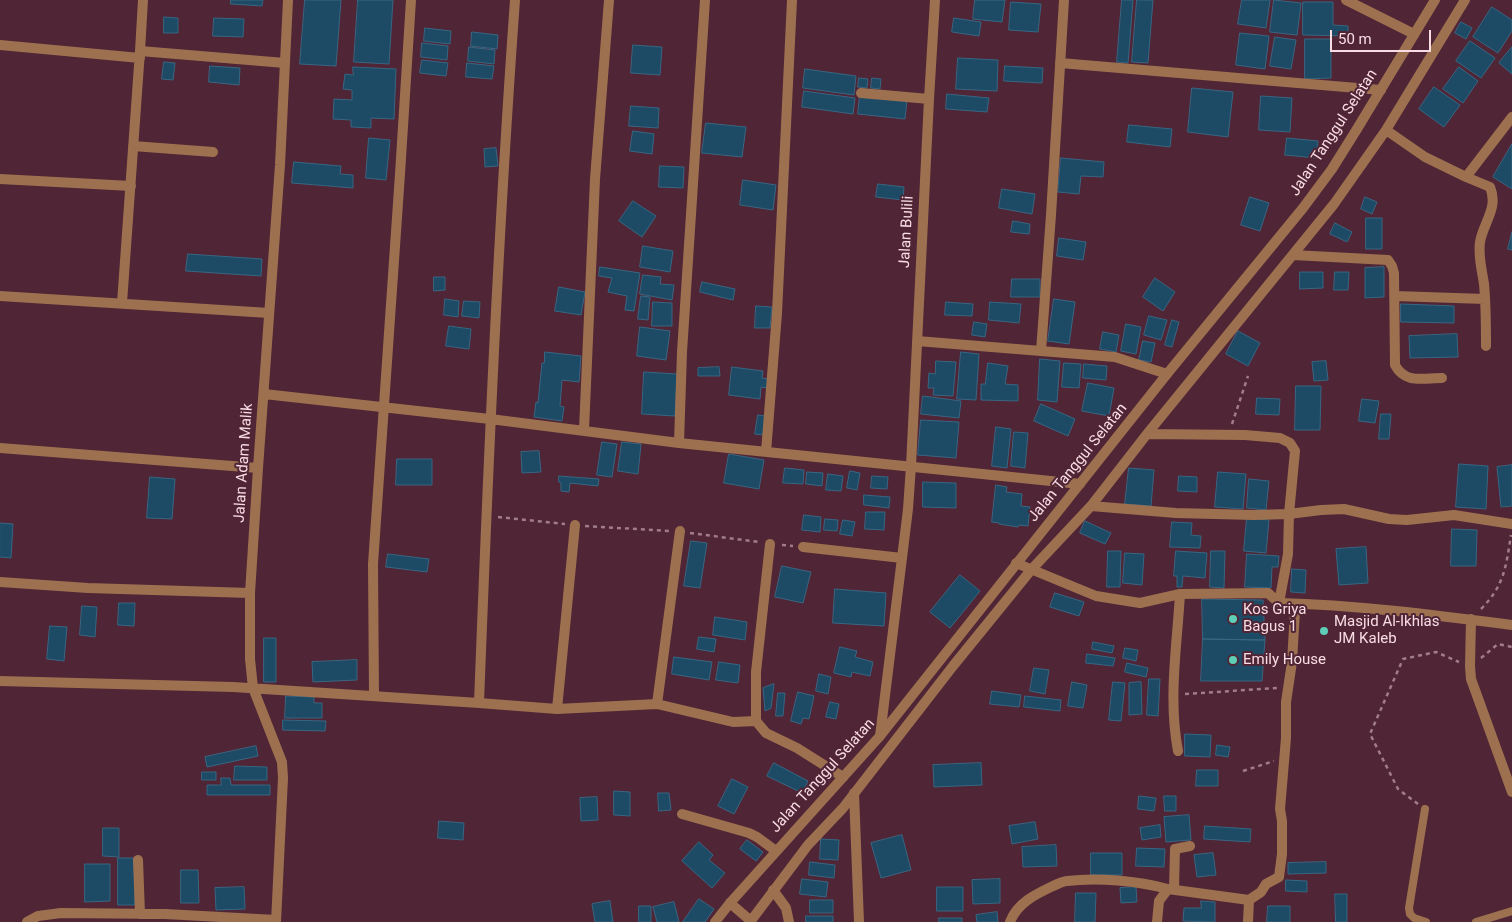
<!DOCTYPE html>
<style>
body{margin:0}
#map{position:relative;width:1512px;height:922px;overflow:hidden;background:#502535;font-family:Roboto,sans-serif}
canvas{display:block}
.scale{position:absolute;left:1330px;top:30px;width:101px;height:22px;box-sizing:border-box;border:2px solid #f9dce4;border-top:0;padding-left:6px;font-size:15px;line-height:18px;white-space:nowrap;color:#f9dce4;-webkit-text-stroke:4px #502535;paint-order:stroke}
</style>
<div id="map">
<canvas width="1512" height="922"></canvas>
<div class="scale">50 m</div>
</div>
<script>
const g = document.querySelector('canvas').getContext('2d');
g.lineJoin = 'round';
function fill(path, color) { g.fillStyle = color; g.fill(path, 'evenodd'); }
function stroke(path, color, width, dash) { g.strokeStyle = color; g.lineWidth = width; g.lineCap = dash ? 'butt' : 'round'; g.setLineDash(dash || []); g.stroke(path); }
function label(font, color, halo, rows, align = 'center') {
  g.font = font + ' Roboto,sans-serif'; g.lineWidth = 4; g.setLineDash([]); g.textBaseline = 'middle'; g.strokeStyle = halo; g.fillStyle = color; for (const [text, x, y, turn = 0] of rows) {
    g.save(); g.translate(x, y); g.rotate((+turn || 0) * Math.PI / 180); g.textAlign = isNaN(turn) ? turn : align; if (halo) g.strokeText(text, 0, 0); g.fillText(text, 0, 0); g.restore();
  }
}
const building = new Path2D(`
 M231,0H263L262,6L231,4Z
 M305,0H341L336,66L300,64Z
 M358,0H393L389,64L354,62Z
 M975,0H1005L1002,22L973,19Z
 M1122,0H1133L1128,63L1117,62Z
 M1137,0H1153L1148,63L1132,62Z
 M1242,0H1270L1266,28L1238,24Z
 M1274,0L1301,3L1297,35L1270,32Z
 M1011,2L1041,4L1038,32L1009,30Z
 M1303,2H1333V25L1348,26V36L1303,35Z
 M1492,7L1512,20V31L1498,53L1473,37Z
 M164,17L178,18V33H164Z
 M214,18L244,19L243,37L213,36Z
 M954,18L981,22L979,36L952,32Z
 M1461,22L1472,28L1466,39L1455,33Z
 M425,28L451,31L450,44L424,41Z
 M472,32L498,35L497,49L471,46Z
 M1240,33L1269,36L1265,69L1236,65Z
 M1275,37L1296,40L1291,69L1270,66Z
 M1305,39H1331V78L1305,79Z
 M1470,41L1495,58L1481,78L1456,61Z
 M422,43L448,46L447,60L421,57Z
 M633,45L662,47L660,75L631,73Z
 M469,47L495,50L494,64L468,61Z
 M1512,47V74L1499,63Z
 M958,58L998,60L997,91L956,89Z
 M422,60L448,63L446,76L420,73Z
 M164,62L175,63L173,80L162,79Z
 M467,63L494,66L492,79L466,77Z
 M210,66L240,68L239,85L209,82Z
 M1005,66L1043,68L1042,83L1004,81Z
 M353,67L396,69L394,119L371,118V128L351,127V120L333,119L334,99L352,100V90L343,89L345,74L353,75Z
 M1459,67L1478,81L1463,103L1443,89Z
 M805,69L856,76L854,95L803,88Z
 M859,78L868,79L867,88L858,87Z
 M872,78L881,79L880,89L871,88Z
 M1434,87L1460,105L1444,127L1419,109Z
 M1192,88L1233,92L1228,137L1188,132Z
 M804,91L855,98L853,114L802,107Z
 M947,94L989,98L987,112L946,109Z
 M860,95L907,100L905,119L858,114Z
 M1261,96L1292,98L1290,132L1259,130Z
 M631,106L659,108L658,128L629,126Z
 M706,123L746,127L742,157L702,153Z
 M1129,125L1172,129L1170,147L1127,142Z
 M633,131L654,134L652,154L630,151Z
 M369,138L390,140L386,180L366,178Z
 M1287,138L1318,141L1316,158L1285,155Z
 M1512,144V189L1493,177Z
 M496,148L498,166L485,167L484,149Z
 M1061,158L1104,162L1103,177L1081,176L1079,194L1058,192Z
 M294,162L341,166L340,174L353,175V188L292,183Z
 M660,166L684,167L683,188L659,187Z
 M743,180L776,185L773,210L740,205Z
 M878,184L904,187L903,200L876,197Z
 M1002,189L1035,194L1032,214L999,208Z
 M1250,197L1269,203L1260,231L1241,225Z
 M1365,197L1377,202L1372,214L1361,209Z
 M633,201L656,216L642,237L619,221Z
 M1366,218H1382V249H1366Z
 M1013,221L1030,224L1029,234L1011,232Z
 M1335,223L1352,232L1347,242L1330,234Z
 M1512,232V250L1508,249Z
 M1059,238L1086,242L1083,260L1057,256Z
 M643,246L673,251L670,272L640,267Z
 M188,254L262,259L261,276L186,271Z
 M600,267L640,273L634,311L625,310L627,296L608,292L612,278L599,276Z
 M1384,267V297L1365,298V268Z
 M1300,272H1323V288L1300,289Z
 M1335,272H1349L1348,290H1334Z
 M643,275L661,277L660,284L674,285L672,300L640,294Z
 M434,277H445V290L434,291Z
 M1155,278L1175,292L1163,311L1143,297Z
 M1012,279H1040V297H1011Z
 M702,282L735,289L733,300L700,292Z
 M559,287L585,292L581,315L555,311Z
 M641,296L650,297L648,320L638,319Z
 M445,299L459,301L458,317L444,315Z
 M1054,299L1075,302L1069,344L1048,341Z
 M464,301L480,302L479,318L462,316Z
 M653,302L672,303V326H652Z
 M946,302L973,304L972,316L945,315Z
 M990,302L1021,304L1019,323L989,320Z
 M1401,304L1454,306V323L1401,322Z
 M756,306L772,307L770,328H755Z
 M1149,316L1167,320L1161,340L1144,335Z
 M1172,320L1179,322L1172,347L1165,345Z
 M974,322L987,324L985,337L972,335Z
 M1126,324L1141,327L1136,354L1121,351Z
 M449,326L471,329L469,349L446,346Z
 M640,327L670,331L666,360L637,356Z
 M1238,331L1260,343L1248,366L1226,354Z
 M1103,332L1119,335L1116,352L1100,349Z
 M1457,334L1458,357L1410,358L1409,336Z
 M1143,341L1155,343L1151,362L1139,360Z
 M545,352L581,356L579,382L562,380L560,406L564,407L562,421L534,417L536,402L538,403L542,363H544Z
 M961,352L979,354L976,400L957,399Z
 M1040,359L1060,361L1057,402L1038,400Z
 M936,361L956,362L953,396L933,395L934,388H928L929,373L935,374Z
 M1326,361L1328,380L1314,381L1312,362Z
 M988,363L1008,366L1005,384L1018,385V401L981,400V384H985Z
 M1064,363L1081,364L1079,388L1062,387Z
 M1084,364L1107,366L1106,380L1083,378Z
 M719,367L720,376H698V368Z
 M732,367L763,371L762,378L768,379L767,388L761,387L760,399L729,395Z
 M644,372L677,374L675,416L642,414Z
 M1088,383L1114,388L1109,416L1082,411Z
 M1296,386H1321L1320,430H1295Z
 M923,396L961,401L959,418L921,414Z
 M1257,398L1280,399L1279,415L1256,414Z
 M1362,399L1379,401L1375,423L1359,421Z
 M1041,404L1075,419L1068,436L1034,421Z
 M1381,414H1391L1389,439H1379Z
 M758,415L766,416L763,435L755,434Z
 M921,420L959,422L956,458L918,455Z
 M996,427L1011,429L1007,468L992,466Z
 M1014,432L1028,433L1025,468L1011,466Z
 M602,442L617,444L612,477L597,475Z
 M622,442L641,444L638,474L618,471Z
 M539,451L541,472L522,473L521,452Z
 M729,454L764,460L759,489L724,483Z
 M397,459H432V485H396Z
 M1459,464L1488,466L1486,509L1456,507Z
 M1512,465V506L1501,507L1497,467Z
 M785,468L804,470L803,484L783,483Z
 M1129,468L1154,470L1151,506L1125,504Z
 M850,471L860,473L857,490L847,488Z
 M807,472L823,473L822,486L806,484Z
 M1218,472L1246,474L1243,509L1215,507Z
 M828,474L843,476L841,491L826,490Z
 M559,476L599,479L598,486L570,483L569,492L561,491V483L559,482Z
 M872,476L888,477L887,489L871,488Z
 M1179,476L1197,477V492L1178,491Z
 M150,477L175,479L172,519L147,518Z
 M1249,479L1269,481L1266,510L1247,508Z
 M923,482L956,483V508L923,507Z
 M996,485L1007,487L1006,492L1022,494L1021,506L1030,507L1028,526L1019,525L1018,527L999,524V523L992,522Z
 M864,495L890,497L889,508L864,505Z
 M866,512H885L884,530L865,529Z
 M804,515L821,517L820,532L802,530Z
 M1247,518L1269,520L1266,553L1244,551Z
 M825,519L838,520L837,531L824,530Z
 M843,520L855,522L852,536L840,534Z
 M1085,521L1111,533L1105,544L1080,533Z
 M1172,522L1192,523L1191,535L1201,536L1200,548L1170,547Z
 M0,523L13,524L11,558L0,557Z
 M1452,529L1477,530L1476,566H1451Z
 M691,541L707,543L700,588L684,586Z
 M1366,547L1368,583L1339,585L1336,549Z
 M1108,551H1121L1120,587H1107Z
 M1176,551L1207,553L1205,578L1183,576L1182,587H1177V576H1174Z
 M1211,551H1225L1224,588L1210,587Z
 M1125,553L1144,554L1142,585L1123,583Z
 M388,554L429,559L427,572L386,567Z
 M1247,554L1279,556L1278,567H1272L1271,588L1245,587Z
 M782,566L811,572L803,603L775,597Z
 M1292,569L1306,570L1305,593L1291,592Z
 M960,575L980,591L950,628L930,612Z
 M835,589L886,593L884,626L833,623Z
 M1055,593L1084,602L1079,616L1050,607Z
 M1202,599L1263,600L1265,640L1203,639Z
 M119,603H135L134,626L118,625Z
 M82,606L97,607L95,637L80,635Z
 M715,617L747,622L745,640L713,635Z
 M50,626L67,627L64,661L47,659Z
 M699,637L716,639L714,652L697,649Z
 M264,638H276V682H264Z
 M1203,639L1265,640L1262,681H1201Z
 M1093,642L1114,646L1112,653L1092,649Z
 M840,647L857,651L855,657L873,662L870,676L852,672L851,677L834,673Z
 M1125,648L1138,650L1136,661L1123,658Z
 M1087,654L1115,658L1113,666L1086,663Z
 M674,657L712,662L709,680L672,674Z
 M357,660V680L313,682L312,662Z
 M719,662L740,665L738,683L716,680Z
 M1127,663L1148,668L1146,677L1125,672Z
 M1034,668L1049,670L1045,694L1030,691Z
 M819,674L831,677L828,694L816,691Z
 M1149,679H1160L1158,716L1147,715Z
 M1072,682L1087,685L1083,708L1068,706Z
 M1113,682L1125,683L1121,721L1109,720Z
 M1141,682L1142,714L1129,715V683Z
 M774,684L771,708L765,711L763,688Z
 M992,691L1021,695L1019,707L990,704Z
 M798,692L814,696L809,719L803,718L801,724L791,721Z
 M778,693H785L783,716H776Z
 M286,696L314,697V703H322V718H285Z
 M1025,696L1061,700L1060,711L1024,707Z
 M830,702L839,704L836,719L826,717Z
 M283,720L326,721L325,731L283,730Z
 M1185,734L1211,735L1210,757L1185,756Z
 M1217,745L1230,747L1228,757L1216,755Z
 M256,746L258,756L207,767L205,757Z
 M774,763L808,781L802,793L767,776Z
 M981,763L982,785L934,787L933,765Z
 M235,766L267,767V780H234Z
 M1197,770H1218V786H1196Z
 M202,772H216V780H202Z
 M221,778H230L231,785H270V795H207V785H221Z
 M732,779L748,787L734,814L718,806Z
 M614,791L630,792V816L614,815Z
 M658,793H669L671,810L659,811Z
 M1139,796L1156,798L1154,811L1138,809Z
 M1164,796H1176V811H1165Z
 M597,797L598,820L581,821L580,798Z
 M1189,815L1191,840L1166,842L1164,817Z
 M439,821L464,823L463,840L438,838Z
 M1035,822L1038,839L1012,844L1009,826Z
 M1160,825L1161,837L1142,840L1140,828Z
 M1205,826L1251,829L1250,842L1204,839Z
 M103,828H119V857L103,856Z
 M902,835L911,870L881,878L871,843Z
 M821,839L839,840L838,860L820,859Z
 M747,840L763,852L756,861L740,849Z
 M699,842L713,855L709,860L725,873L712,888L682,861Z
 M1056,845L1057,866L1023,867L1022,847Z
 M1137,848L1165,849L1164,867L1136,866Z
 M1091,853H1122V875H1091Z
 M1213,853L1216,875L1197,877L1194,855Z
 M118,858H134L135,905H118Z
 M810,862L835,865L834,878L809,875Z
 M1326,862V873L1288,874V863Z
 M85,864H110V901L85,902Z
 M181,870H198L199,903H181Z
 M802,879L828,882L826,897L800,894Z
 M1000,879V903L973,904L972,880Z
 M1286,880L1307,881V892L1286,891Z
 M244,887L245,909L216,910L215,888Z
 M937,887H963V911H937Z
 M1136,887L1137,902L1121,903L1120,888Z
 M1076,893H1096L1095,922H1075Z
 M1335,894H1347V922H1336Z
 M699,899L714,909L705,922H683Z
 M810,900H833V913H810Z
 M610,901L613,922H595L592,904Z
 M1201,901L1215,902V922L1183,921L1184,908H1201Z
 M674,902L679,922H657L653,907Z
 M639,906H651V922H639Z
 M1268,906H1290V922H1267Z
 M997,912L998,922H977L976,915Z
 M806,916H833V922H806Z
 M939,918H962V922H939Z`);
fill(building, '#1d4a65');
stroke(building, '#396682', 1);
stroke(new Path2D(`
 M1232,424L1248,376
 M498,517L565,524
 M585,526L669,531
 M690,533L759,542
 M782,545L793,546
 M1481,609C1504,586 1506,567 1511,535
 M1481,658L1498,644L1512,647
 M1185,694L1277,688
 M1243,771L1274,761
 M1418,804L1398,789L1370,734L1403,659L1436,652L1459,662`), '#a17d89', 2.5, [4, 4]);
stroke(new Path2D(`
 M1425,809L1409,908L1410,914L1414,918L1426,922
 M1476,922L1512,911`), '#9d7150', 8);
stroke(new Path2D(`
 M143,0L140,51L285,63
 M1064,0L1051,215L1041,351L1115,357L1167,374
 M1346,0L1414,34
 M0,45L140,58
 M1060,63L1381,90
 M861,93L929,99
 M1386,130L1425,157L1466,177L1512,117
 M133,146L213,152
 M1466,177L1490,187C1499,208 1483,223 1480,242C1478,257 1482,270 1484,284C1486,305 1486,325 1486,346
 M0,179L131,186
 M1293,255L1388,260L1392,266L1394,273L1395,365C1405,384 1423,378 1442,378
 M0,296L269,313
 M1395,296L1485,299
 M122,303L140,51
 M917,341L1041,351
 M264,394L490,419L679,443L1080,484
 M584,430L595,179L609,0
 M1147,434L1245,435L1280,438L1290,443L1295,451L1289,514L1288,554L1279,603C1357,605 1434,615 1512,625
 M679,443L682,352L705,0
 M0,448L258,468
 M766,452L777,313L792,0
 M1091,506L1176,513L1254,515L1289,514L1321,510L1344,509L1389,519L1407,520L1454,515L1512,524
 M803,547L902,558L908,509L911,466L929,99L935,0
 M1016,563L1096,596L1140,603L1180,594L1268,593L1279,603L1295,611L1292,662L1286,702V738L1280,809L1282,821V854L1279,877L1266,884L1261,892L1249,900L1168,889L1159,901L1157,922
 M0,582L88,588L250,593
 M1471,619L1470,666L1471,679L1512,792
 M0,681L233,687L479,703C488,468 498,234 515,0
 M374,696L373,564L400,174L411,0
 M479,703L557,709L657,704L733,722L756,721L766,733L797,748L843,777
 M657,704L680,531
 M557,709L575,525
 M756,721V672L770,544
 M880,736L902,558
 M1178,751C1168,699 1177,646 1180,594
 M854,793L859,922
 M682,814L749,833L757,837L776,851
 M138,860L140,914
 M1174,889L1175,849L1190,846
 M773,890L786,908L789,922
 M730,903L751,921
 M27,922L38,916L61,913L165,914L276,920
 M276,922L283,778L282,762L253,688L250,659V593L258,468L280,165L288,0
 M750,922L808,845L843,808L953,666L1031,570L1091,506L1147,434L1334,204L1386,130L1465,0
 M1010,922C1017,903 1036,894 1053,886C1058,884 1063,881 1067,881C1098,877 1138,881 1168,889
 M1248,922L1249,900`), '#9d7150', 10);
stroke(new Path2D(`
 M715,922L730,903L880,736L1167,374L1303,208L1332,169L1357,129L1435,0`), '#9d7150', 10);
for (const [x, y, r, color] of [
 [1233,619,5,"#5eceb7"],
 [1324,631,5,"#5eceb7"],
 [1233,660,5,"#5eceb7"]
]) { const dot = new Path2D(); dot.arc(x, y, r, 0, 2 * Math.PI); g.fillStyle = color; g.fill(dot); stroke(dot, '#502535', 2); }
label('15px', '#f9dce4', '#502535', [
 ["Jalan Tanggul Selatan",1334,133,-57],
 ["Jalan Bulili",907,232,-87],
 ["Jalan Adam Malik",244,463,-86],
 ["Jalan Tanggul Selatan",1078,463,-51],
 ["Jalan Tanggul Selatan",823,776,-48]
]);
label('15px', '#f9dce4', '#502535', [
 ["Kos Griya",1243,610],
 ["Bagus 1",1243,627],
 ["Masjid Al-Ikhlas",1334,622],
 ["JM Kaleb",1334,639],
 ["Emily House",1243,660]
], 'left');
</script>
